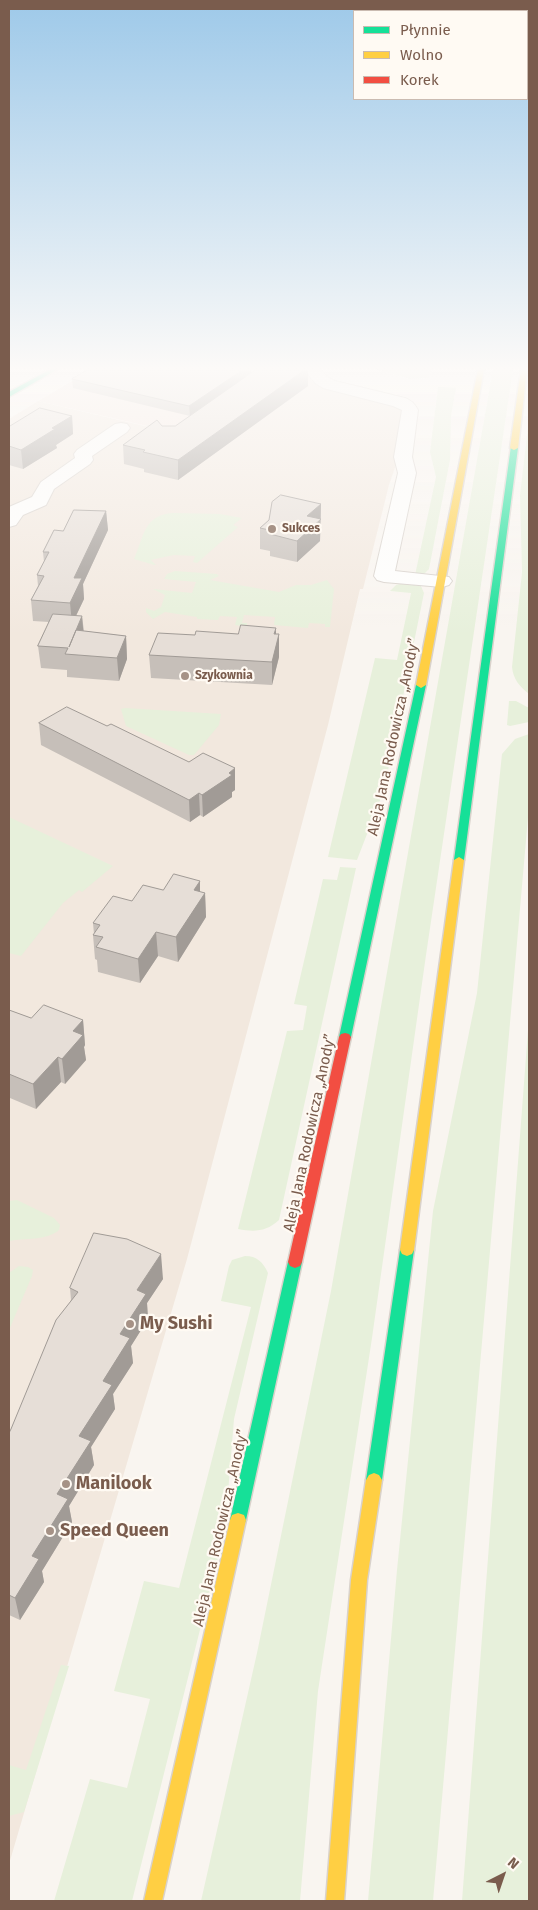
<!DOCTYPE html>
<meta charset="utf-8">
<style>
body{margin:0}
#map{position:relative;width:538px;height:1910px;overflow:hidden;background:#f9f5f0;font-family:"Fira Sans",sans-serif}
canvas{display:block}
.frame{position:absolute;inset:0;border:10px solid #7a5c4d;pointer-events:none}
.legend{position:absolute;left:353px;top:10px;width:175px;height:90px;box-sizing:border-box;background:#fffaf3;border:1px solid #cabbb1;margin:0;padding:6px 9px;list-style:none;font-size:15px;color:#7a5c4d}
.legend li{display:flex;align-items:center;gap:10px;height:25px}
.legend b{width:25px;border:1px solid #cabbb1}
.north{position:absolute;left:478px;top:1850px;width:50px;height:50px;-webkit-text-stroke:4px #fffaf3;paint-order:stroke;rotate:41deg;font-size:14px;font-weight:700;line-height:20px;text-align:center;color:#7a5c4d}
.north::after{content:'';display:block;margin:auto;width:18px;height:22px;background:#7a5c4d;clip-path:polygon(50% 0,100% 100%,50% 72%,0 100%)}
</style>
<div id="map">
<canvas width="538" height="1910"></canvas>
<div class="frame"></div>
<ul class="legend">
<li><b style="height:6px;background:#16e098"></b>Płynnie</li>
<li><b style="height:6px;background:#ffcf43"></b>Wolno</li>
<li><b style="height:6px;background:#f24e42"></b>Korek</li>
</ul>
<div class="north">N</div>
</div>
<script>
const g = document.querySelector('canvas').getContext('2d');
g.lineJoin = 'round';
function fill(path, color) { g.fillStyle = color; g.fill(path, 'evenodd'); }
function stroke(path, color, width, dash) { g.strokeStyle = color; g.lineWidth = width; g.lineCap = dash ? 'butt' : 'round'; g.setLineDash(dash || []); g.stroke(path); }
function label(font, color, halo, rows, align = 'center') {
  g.font = font + ' "Fira Sans",sans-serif'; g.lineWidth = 4.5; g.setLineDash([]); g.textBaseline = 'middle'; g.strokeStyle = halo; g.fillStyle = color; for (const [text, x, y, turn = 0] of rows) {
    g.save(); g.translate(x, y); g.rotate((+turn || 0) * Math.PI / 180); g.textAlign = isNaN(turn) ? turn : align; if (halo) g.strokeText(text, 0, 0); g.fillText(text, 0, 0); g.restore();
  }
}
fill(new Path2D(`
 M306,371L314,383L322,388L389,402L407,412L400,453L389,485L363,589H360L328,725L187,1259L9,1864V419L38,401L183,435Z`), '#f2e8de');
fill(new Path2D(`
 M93,369H260L169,431L38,401Z`), '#f6e8e1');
fill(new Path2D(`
 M376,369H431L429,378L410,379Z
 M493,369H513L426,955L372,1338L318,1691L300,1901H201L257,1653L331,1291Z
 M438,387L456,388L451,416L450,460L429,569L424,574L415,575L436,477L430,452Z
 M529,418V694C520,687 513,679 512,667L522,572L520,495Z
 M173,513L220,514L242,518L233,525L238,527L197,563L193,562L195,556L174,555L155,559L151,560L156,565H154L134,559C144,536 144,515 173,513Z
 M175,571L217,574L219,576L210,580L279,592L296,585H311L327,580L334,589L330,627H325V624L309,623L308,628L274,625L275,617L244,615L242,623H247V627L235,625L237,617L220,616L218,620L197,619V617L165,612L153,619L146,612V608L154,611L161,607L165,595L153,589L192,593L196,582L164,579L167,574Z
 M403,583L421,586L424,593L384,790L357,860L328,857L375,658L397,660L411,593L390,591L396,585Z
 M509,701H516L529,708V722L510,726L507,725Z
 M125,708L221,714L219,725L194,755H189L126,726L121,709Z
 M529,734V806L433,1901H368L397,1570L433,1211L477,993L502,754L515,739Z
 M9,817L113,866L82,892L79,890L63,903L21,956L9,953Z
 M340,867L356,868L279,1220C266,1232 254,1232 238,1229L287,1031L303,1030L307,1006L294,1004L323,879L337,880Z
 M529,1017V1901H462Z
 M17,1200L54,1218L60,1225L59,1230C46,1241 25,1238 9,1241V1201Z
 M245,1256C257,1256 263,1262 268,1273L234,1419L225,1530L132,1901H54L90,1779L127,1788L150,1699L114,1691L144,1581L179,1588L251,1307L221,1301L229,1266L232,1260Z
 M19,1266L28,1267L33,1270L32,1276L9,1330V1273Z
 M61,1665L69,1666L24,1812L9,1816V1765L26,1770Z`), '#e7f0db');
const street = new Path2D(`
 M306,369H320L327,377L335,381L405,398C412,401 414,403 418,410L412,457L416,473L395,571L449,577L452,581L449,585L442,587L384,582L377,580L374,576L398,473L394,457L402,410L393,406L323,388L315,383L305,370Z
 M121,423L127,424L130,428L127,432L92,456L93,460L90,464L54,489L46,505L23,515L16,525L9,527V507L32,497L41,482L75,458L74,454L77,450L115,424Z`);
const fast = new Path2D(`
 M51,369H58L9,397V392Z
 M511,446L518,448L464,860L459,863L454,860Z
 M421,682L426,685L351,1037L349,1040H341L339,1037L416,685Z
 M407,1244L412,1246L414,1250L382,1480L379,1485L374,1487L369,1485L366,1480L400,1250L402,1246Z
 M295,1256L300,1258L302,1262L246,1520L244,1525L238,1527L232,1525L230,1520L288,1262L290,1258Z`);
const slow = new Path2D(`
 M478,369H484L426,685L421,688L416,685Z
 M521,369H527L518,448L514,450L510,448Z
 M459,857L464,860L414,1250L412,1254L407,1256L402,1254L400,1250L454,860Z
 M374,1473L379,1475L382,1480L367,1580L344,1901H326L351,1580L366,1480L369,1475Z
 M238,1513L244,1515L246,1520L162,1901H144L230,1520L232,1515Z`);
const jam = new Path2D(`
 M345,1033L349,1034L351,1037L302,1262L300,1266L295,1268L290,1266L288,1262L339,1037L341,1034Z`);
stroke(street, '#d7d1cb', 2);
stroke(fast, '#d9d2cb', 3);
stroke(slow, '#d9d2cb', 3);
stroke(jam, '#d9d2cb', 3);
fill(street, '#fefefd');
fill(fast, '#16e098');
fill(slow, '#ffcf43');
fill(jam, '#f24e42');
fill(new Path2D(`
 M251,372L308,386L178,480L144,472V469L124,464L123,445L162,426H175L190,416L73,388L72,379Z
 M72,416L73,434L56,445L57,448L23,469L9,465V427Z
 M321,504L320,541L297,562L270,556V551L260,549V528Z
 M106,511L108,530L83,584L84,599L76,616H82L84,631L126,636L127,659L119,681L67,677V670L41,668L38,646L49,622L33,621L31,600L38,586L37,575L44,562L43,552L63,531Z
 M276,634L279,657L272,685L151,678L149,655L195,635Z
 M39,723L235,790L232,792V797L203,817L200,815L190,822L41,745Z
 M200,881V892L205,893L206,917L178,962L158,956L140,983L98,972L97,960L95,959L93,935L94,934L93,923L132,901L163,890Z
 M9,1010L31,1018L83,1020L85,1045L84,1047L86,1060L65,1084L61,1082L36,1109L10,1098L9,1092Z
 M163,1279L147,1303L148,1319L131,1346L133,1363L113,1394L115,1409L91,1447L94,1465L69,1506L72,1522L42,1571L44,1582L20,1620L9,1615V1433L11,1429L71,1300L70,1288Z`), '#c6bfb9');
fill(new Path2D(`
 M244,369H251V373L190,416L189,406Z
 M306,369H308V386L178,480V460Z
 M72,416L73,434L56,445L57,448L23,469L21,450L52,428Z
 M321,504L320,541L297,562V541L307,516Z
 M106,511L108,530L83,584L84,599L72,624L70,603L74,578Z
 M82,616L84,639L69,647Z
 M276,628V645L279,634V657L272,685V662L274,634Z
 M126,636L127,659L119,681L117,658Z
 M235,768V790L232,792V797L203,817L202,795Z
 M199,793L200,815L190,822L189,800Z
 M200,881V900L205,893L206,917L178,962L176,937L194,890Z
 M156,932L158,956L140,983L138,959Z
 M83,1020L85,1045L84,1047L86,1060L65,1084L62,1059L73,1031Z
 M58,1057L61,1082L36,1109L33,1084Z
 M161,1254L163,1279L147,1303L148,1319L131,1346L133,1363L113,1394L115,1409L91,1447L94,1465L69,1506L72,1522L42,1571L44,1582L20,1620L15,1598L57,1494L79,1436L103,1381L137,1290Z`), '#a19b96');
const building = new Path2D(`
 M89,369H244L189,406L72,379Z
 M257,369H306L178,460L143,452L145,450L123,445L157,420L162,426H175Z
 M40,408L72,416L52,428L55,429L21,450L9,446V427Z
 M281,495L321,504L307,516L321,519L297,541L270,534L274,531L260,528L269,520L272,502Z
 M74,510L106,511L74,578H82L70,603L31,600L44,576L37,575L49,552H43L54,530L63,531Z
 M53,614L82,616L69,647L76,630L126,636L117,658L65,654L68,648L38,646Z
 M241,625L276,628L274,634H279L272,662L149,655L158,633L195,635L196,631L238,634Z
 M67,707L107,726L111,724L189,762L203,753L235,768L229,773L232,775L202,795L199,793L189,800L39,723Z
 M174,874L200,881L194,890L205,893L176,937L156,932L138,959L96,947L103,937L93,935L100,925L93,923L113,896L132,901L143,885L163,890Z
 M44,1005L83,1020L73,1031L83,1035L62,1059L58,1057L33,1084L9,1074V1070L10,1069L9,1068V1010L31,1018Z
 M94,1233L127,1239L161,1254L137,1290L146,1294L120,1334L130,1338L103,1381L112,1385L79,1436L91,1441L57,1494L68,1499L32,1556L39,1559L15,1598L9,1595V1433L11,1429L56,1320L78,1292L70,1288Z`);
fill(building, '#e6ded7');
stroke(building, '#a19b96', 1);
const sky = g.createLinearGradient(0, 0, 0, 636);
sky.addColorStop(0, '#9ec9e9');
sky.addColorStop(0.58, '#fcfaf8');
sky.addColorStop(1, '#fcfaf800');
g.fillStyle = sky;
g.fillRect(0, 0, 538, 636);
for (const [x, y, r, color] of [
 [272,529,5,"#a69286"],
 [185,676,5,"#a69286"],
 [130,1324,5,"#a69286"],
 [66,1484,5,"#a69286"],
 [50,1531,5,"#a69286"]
]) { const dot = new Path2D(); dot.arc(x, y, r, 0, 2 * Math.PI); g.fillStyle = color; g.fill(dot); stroke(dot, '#fffaf3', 2); }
label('bold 12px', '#7a5c4d', '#fffaf3', [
 ["Sukces",282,529],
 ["Szykownia",195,676]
], 'left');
label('15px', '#7a5c4d', '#fffaf3', [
 ["Aleja Jana Rodowicza „Anody”",394,737,-78],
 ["Aleja Jana Rodowicza „Anody”",310,1133,-78],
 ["Aleja Jana Rodowicza „Anody”",221,1528,-77]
]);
label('bold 18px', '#7a5c4d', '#fffaf3', [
 ["My Sushi",140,1324],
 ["Manilook",76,1484],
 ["Speed Queen",60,1531]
], 'left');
</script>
